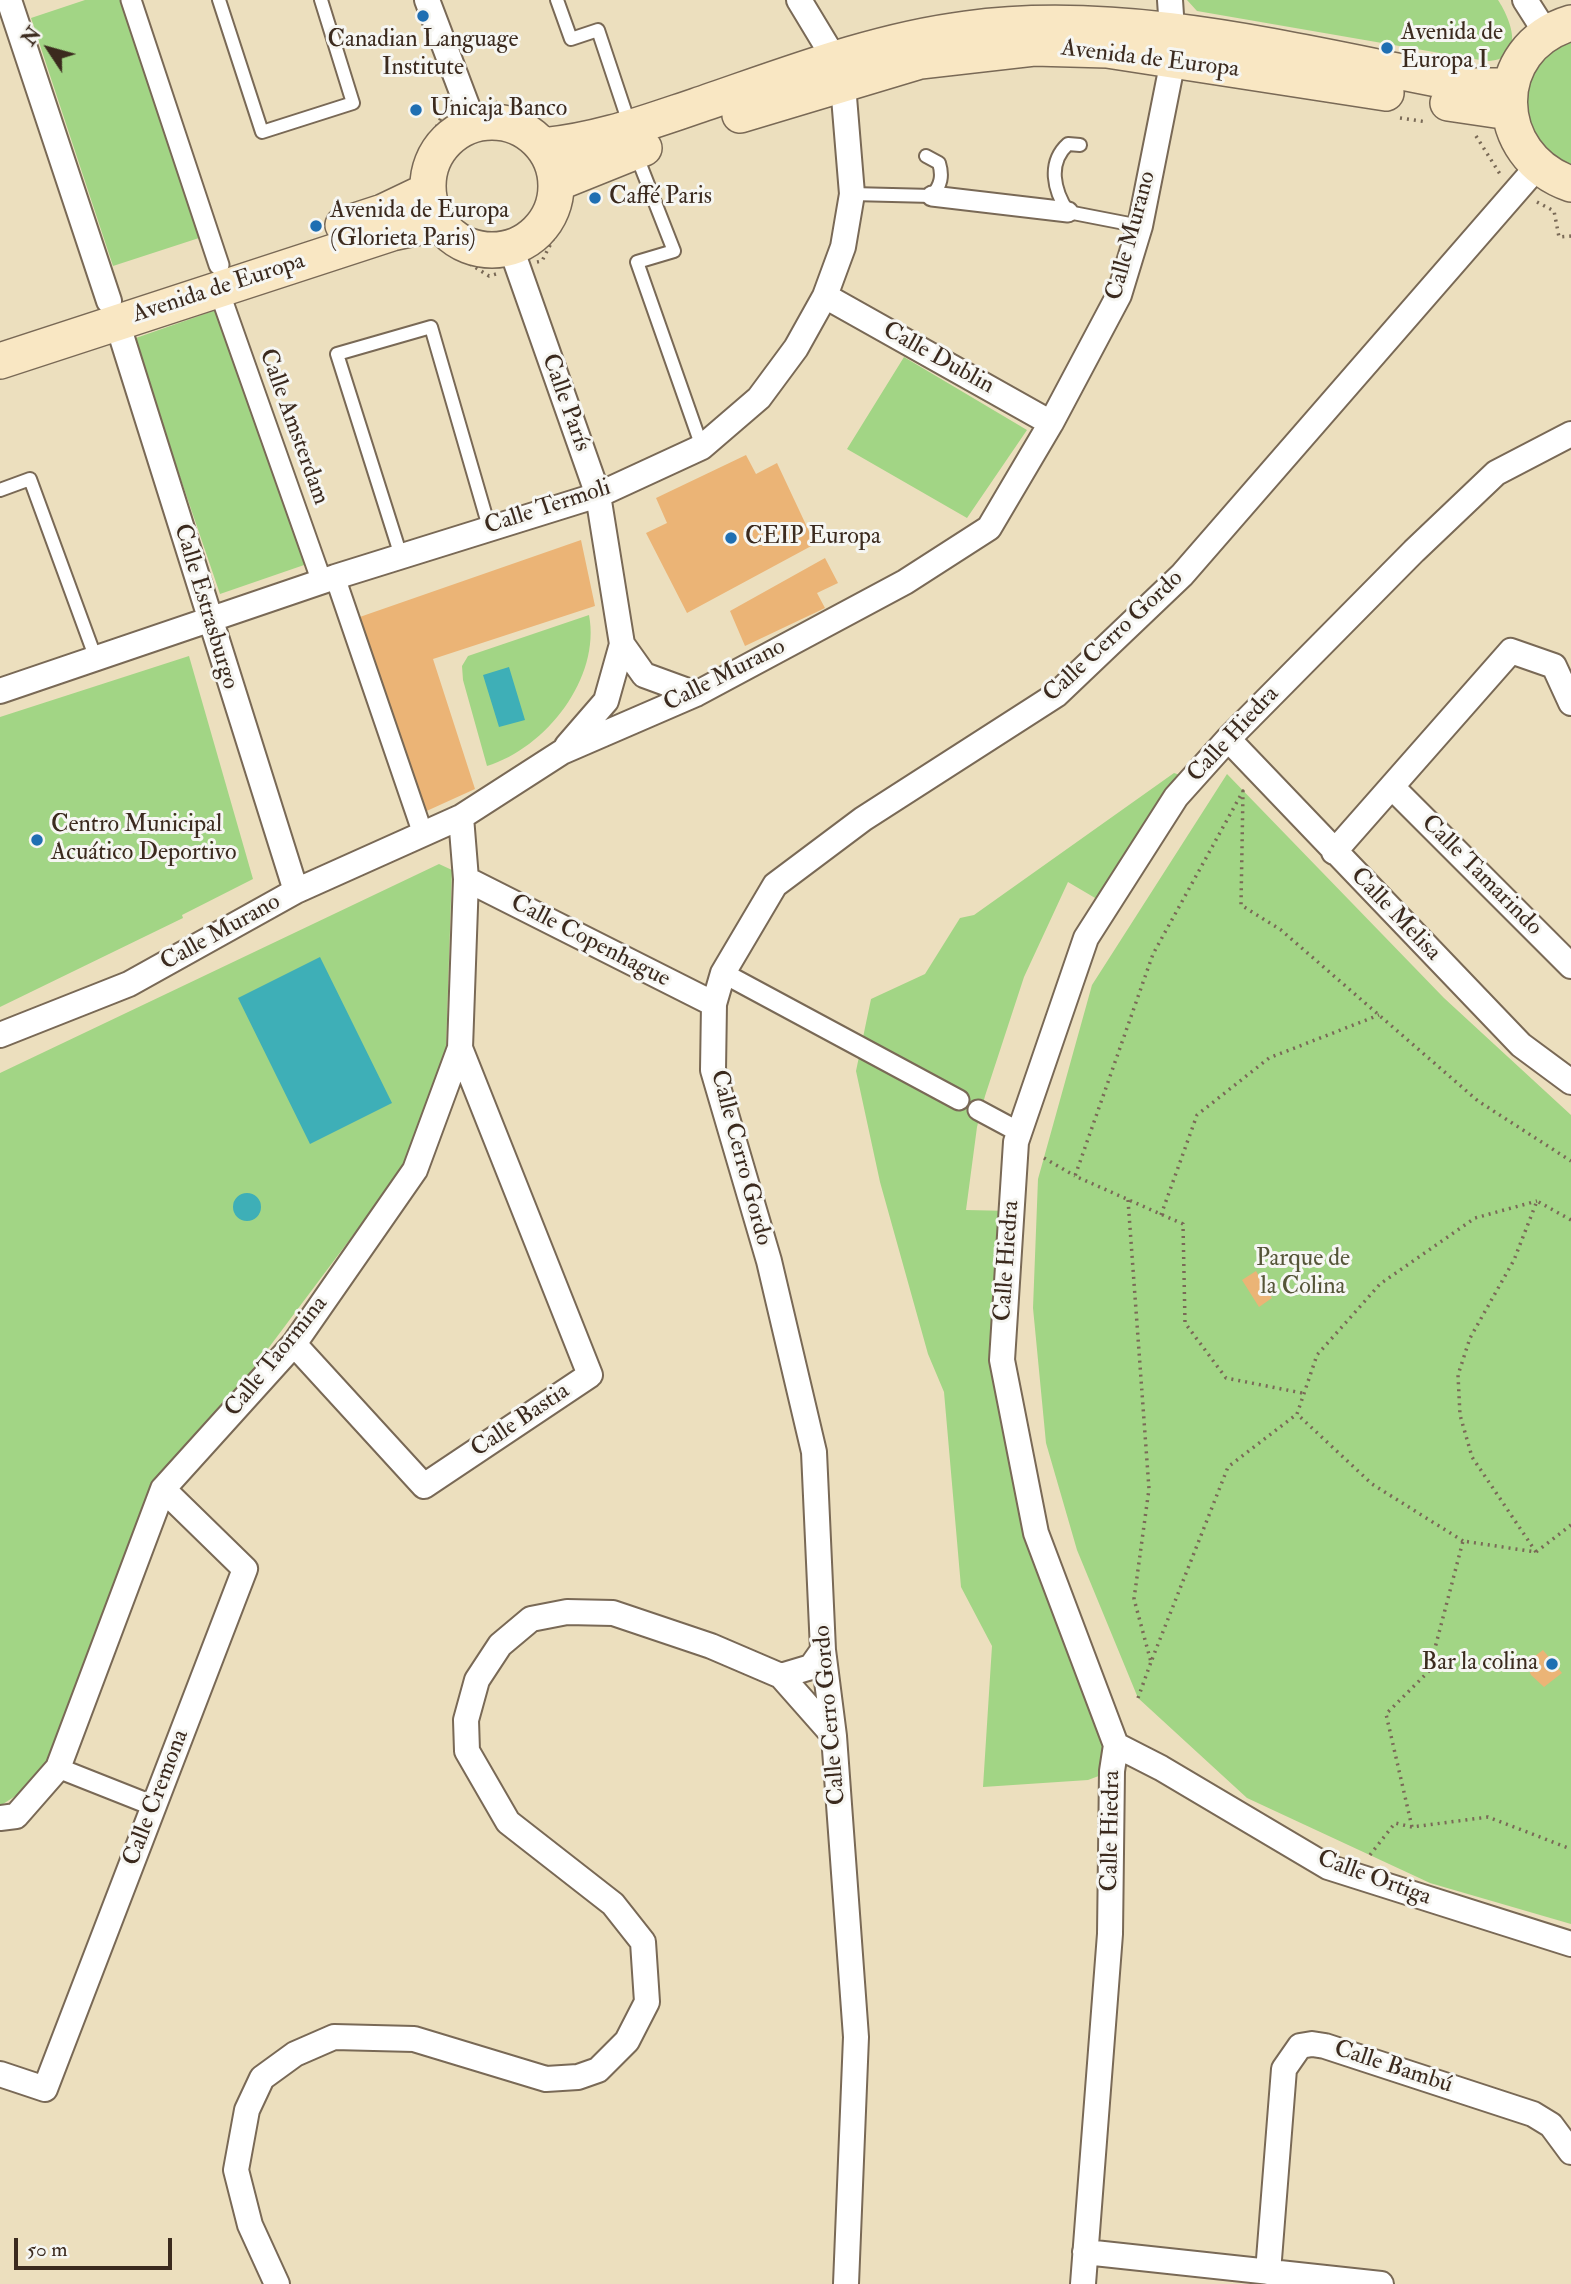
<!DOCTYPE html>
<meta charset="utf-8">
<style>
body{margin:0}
#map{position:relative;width:1571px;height:2284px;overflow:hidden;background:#ecdfbe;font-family:"IM FELL Double Pica",serif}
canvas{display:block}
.north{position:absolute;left:14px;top:14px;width:70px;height:70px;-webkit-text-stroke:5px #f6f6f2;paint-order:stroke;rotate:306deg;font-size:19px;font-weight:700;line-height:28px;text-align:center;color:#3b2a1e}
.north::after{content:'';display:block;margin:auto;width:24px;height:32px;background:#3b2a1e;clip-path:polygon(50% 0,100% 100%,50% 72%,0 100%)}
.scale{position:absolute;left:14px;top:2238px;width:158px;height:32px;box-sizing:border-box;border:4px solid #3b2a1e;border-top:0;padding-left:9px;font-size:21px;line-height:24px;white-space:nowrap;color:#3b2a1e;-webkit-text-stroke:5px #f6f6f2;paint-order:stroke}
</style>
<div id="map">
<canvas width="1571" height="2284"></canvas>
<div class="north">N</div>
<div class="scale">50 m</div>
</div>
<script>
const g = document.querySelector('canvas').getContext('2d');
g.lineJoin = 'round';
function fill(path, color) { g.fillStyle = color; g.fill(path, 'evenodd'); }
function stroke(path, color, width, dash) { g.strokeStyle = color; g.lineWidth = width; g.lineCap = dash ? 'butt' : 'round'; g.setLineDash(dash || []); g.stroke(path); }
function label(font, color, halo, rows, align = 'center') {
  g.font = font + ' "IM FELL Double Pica",serif'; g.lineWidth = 6; g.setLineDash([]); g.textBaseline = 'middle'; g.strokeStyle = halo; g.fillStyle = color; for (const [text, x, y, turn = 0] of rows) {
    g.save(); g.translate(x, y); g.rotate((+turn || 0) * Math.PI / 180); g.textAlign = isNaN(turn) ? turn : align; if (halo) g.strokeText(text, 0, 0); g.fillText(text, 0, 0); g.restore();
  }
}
fill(new Path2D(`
 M85,0H121L199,238L113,266L31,18Z
 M1187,0H1498C1512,21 1526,61 1486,61L1197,11Z
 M1571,23V184L1509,112L1511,86Z
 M219,309L307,564L220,594L133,339Z
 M904,357L1027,430L967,518L847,449Z
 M589,615C601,678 546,748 487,766L463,680L462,666L468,656Z
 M189,656L253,879L182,915L183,918L0,1007V717Z
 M1174,773L1192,779L1107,905L1068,882L1024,977L985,1096L977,1127L966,1210L1012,1211L1002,1360L1112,1771L1088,1780L983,1787L992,1646L961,1587L944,1392L928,1354L880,1182L856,1071L871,999L925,974L960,918L974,915Z
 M1227,774L1444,998L1571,1115V1924L1430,1883L1247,1798L1138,1698L1077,1550L1046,1443L1033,1308L1038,1179L1092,985Z
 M439,864L452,870L446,1048L407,1163L163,1489L58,1768L0,1806V1073Z`), '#a2d585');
fill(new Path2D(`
 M509,667L525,720L499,727L483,675Z
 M320,957L392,1103L310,1144L238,998Z
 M233 1207a14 14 0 1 1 28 0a14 14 0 1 1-28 0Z`), '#3eafb7');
fill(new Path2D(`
 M746,455L756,474L777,463L815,544L687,613L646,533L667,523L656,498Z
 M581,540L595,606L433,659L475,789L420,814L354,619Z
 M825,558L838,583L817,593L825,608L745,646L730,611Z
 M1256,1271L1272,1298L1259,1307L1242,1280Z
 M1543,1650L1562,1673L1544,1687L1531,1675L1526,1663Z`), '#ebb476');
const service = new Path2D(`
 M219,0L262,132L353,103L321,0
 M557,0L571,39L598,30L630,126
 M1080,145L1068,144C1047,163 1054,191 1068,212L1140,226
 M636,154L674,251L637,262L702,447
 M852,194L932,196C941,185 943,176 939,163L926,156
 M0,490L30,479L96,659
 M401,556L337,354L431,327L489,527`);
const pedestrian = new Path2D(`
 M131,0L219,265
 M932,196L1068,212
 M218,288L322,582
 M335,577L423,834
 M723,973L959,1100
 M978,1110L1019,1132
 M58,1768L154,1806`);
const minor = new Path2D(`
 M9,0L109,301
 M427,0L474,124
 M799,0L834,58
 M1170,0L1172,30
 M1525,0L1546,33
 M511,248L598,495L622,644L606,701L567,746
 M825,296L1051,423
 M117,322L296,891
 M622,644L644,675L696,694
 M0,691L335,577L598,495L702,447L759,398L796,348L825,296L843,247L852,194L843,85
 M1228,739L1521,1045L1571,1082
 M1392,787L1571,966
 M1334,852L1511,651L1554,666L1571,703
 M466,879L714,1004
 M0,1035L129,984L296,891L461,817L562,752L696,694L905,582L989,528L1051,423L1119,295L1140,226L1173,60
 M294,1344L424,1486L590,1375L460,1048
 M781,1676L811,1667L823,1650
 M1116,1745L1161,1768L1328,1867L1571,1944
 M0,1818L16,1816L58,1768L163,1489L294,1344L415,1170L460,1048L466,879L461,817
 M0,2074L45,2089L245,1569L163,1489
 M1085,2252L1381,2284
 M1268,2272L1284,2069L1300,2046L1312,2044L1325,2046L1533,2114L1551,2125L1571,2152
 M277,2284L250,2225L236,2170L247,2110L262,2078L295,2054L334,2037L414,2039L546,2079L578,2077L598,2070L627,2041L647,2002L643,1942L613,1904L508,1822L467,1751L466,1720L477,1680L500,1645L531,1619L567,1612L613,1613L711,1646L781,1676L834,1736
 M846,2284L856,2037L834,1736L823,1650L814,1452L769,1261L713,1070L714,1004L723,973L775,885L863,819L1056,695L1182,575L1537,167
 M1083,2284L1110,1934L1112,1771L1116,1745L1036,1533L1002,1360L1016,1142L1086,938L1176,797L1228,739L1414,551L1496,473L1571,434`);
const secondary = new Path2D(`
 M1571,23C1488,48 1490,156 1571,184
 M1448,103L1509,112
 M740,115L920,61L1034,48L1107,50L1386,93
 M428 186a64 64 0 1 1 128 0a64 64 0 1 1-128 0Z
 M543,146C600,140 642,124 696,106C784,76 873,41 966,29C1132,6 1310,56 1474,86H1511
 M557,183L644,148
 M343,225L383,212L427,191
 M0,361L392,233L439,223`);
stroke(service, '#796956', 16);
stroke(pedestrian, '#796956', 23);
stroke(minor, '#796956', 28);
stroke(secondary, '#796956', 38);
stroke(new Path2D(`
 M489,99L532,120
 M1400,118L1427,122
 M1476,136L1500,174
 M417,164L444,112
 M1537,202L1554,211L1559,237L1571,236
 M446,249L489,276L496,274
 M537,262L542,261L568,210
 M1044,1158L1075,1176
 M1128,1200L1149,1489L1134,1599L1151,1662L1228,1467L1297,1414
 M1161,1215L1197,1115L1269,1058L1379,1015
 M1302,1393L1226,1378L1185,1323L1183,1224L1075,1176L1153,954L1243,791L1241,905L1281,930L1478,1101L1571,1161
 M1571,1525L1536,1552L1463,1541L1429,1671L1386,1714L1412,1827L1488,1817L1571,1849
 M1463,1541L1372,1484L1297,1414L1317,1355L1380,1284L1475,1218L1537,1201
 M1536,1552L1472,1457L1460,1415L1458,1375L1470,1338L1514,1260L1537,1201L1571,1220
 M1138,1698L1151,1662
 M1370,1855L1395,1823L1412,1827`), '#796956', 3.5, [2, 5]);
stroke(service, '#fff', 12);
stroke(pedestrian, '#fff', 19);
stroke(minor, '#fff', 24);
stroke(secondary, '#f9e7c3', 35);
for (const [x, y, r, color] of [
 [423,16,7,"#1f6fb2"],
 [1387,48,7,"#1f6fb2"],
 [416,110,7,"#1f6fb2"],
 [595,198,7,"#1f6fb2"],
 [316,226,7,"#1f6fb2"],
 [731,538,7,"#1f6fb2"],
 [37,840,7,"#1f6fb2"],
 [1552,1664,7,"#1f6fb2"]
]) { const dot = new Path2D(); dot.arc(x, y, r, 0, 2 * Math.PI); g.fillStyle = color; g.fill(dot); stroke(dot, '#f6f6f2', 2.5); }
label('24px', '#3b2a1e', '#f6f6f2', [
 ["Avenida de",1401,34],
 ["Europa I",1401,62],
 ["Canadian Language",423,41,"center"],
 ["Institute",423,69,"center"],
 ["Unicaja Banco",430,110],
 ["Caffé Paris",609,198],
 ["Avenida de Europa",330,212],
 ["(Glorieta Paris)",330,240],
 ["CEIP Europa",745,538],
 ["Centro Municipal",51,826],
 ["Acuático Deportivo",51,854],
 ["Bar la colina",1538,1664,"right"]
], 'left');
label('24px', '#3b2a1e', '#f6f6f2', [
 ["Avenida de Europa",1150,60,7],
 ["Calle Murano",1132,236,-75],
 ["Avenida de Europa",219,289,-18],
 ["Calle Dublin",938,359,29],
 ["Calle París",565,403,70],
 ["Calle Amsterdam",293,427,70],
 ["Calle Termoli",548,508,-18],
 ["Calle Estrasburgo",205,607,73],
 ["Calle Cerro Gordo",1114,637,-43],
 ["Calle Murano",725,676,-27],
 ["Calle Hiedra",1234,735,-47],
 ["Calle Tamarindo",1481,876,45],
 ["Calle Melisa",1395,915,46],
 ["Calle Murano",221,933,-29],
 ["Calle Copenhague",590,942,27],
 ["Calle Cerro Gordo",740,1158,75],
 ["Calle Hiedra",1008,1261,-86],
 ["Calle Taormina",277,1357,-51],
 ["Calle Bastia",521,1421,-34],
 ["Calle Cerro Gordo",831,1715,-95],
 ["Calle Cremona",157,1798,-69],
 ["Calle Hiedra",1112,1831,-89],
 ["Calle Ortiga",1374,1879,20],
 ["Calle Bambú",1393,2068,18]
]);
label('24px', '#555538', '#f6f6f2', [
 ["Parque de",1303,1260],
 ["la Colina",1303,1288]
]);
</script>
